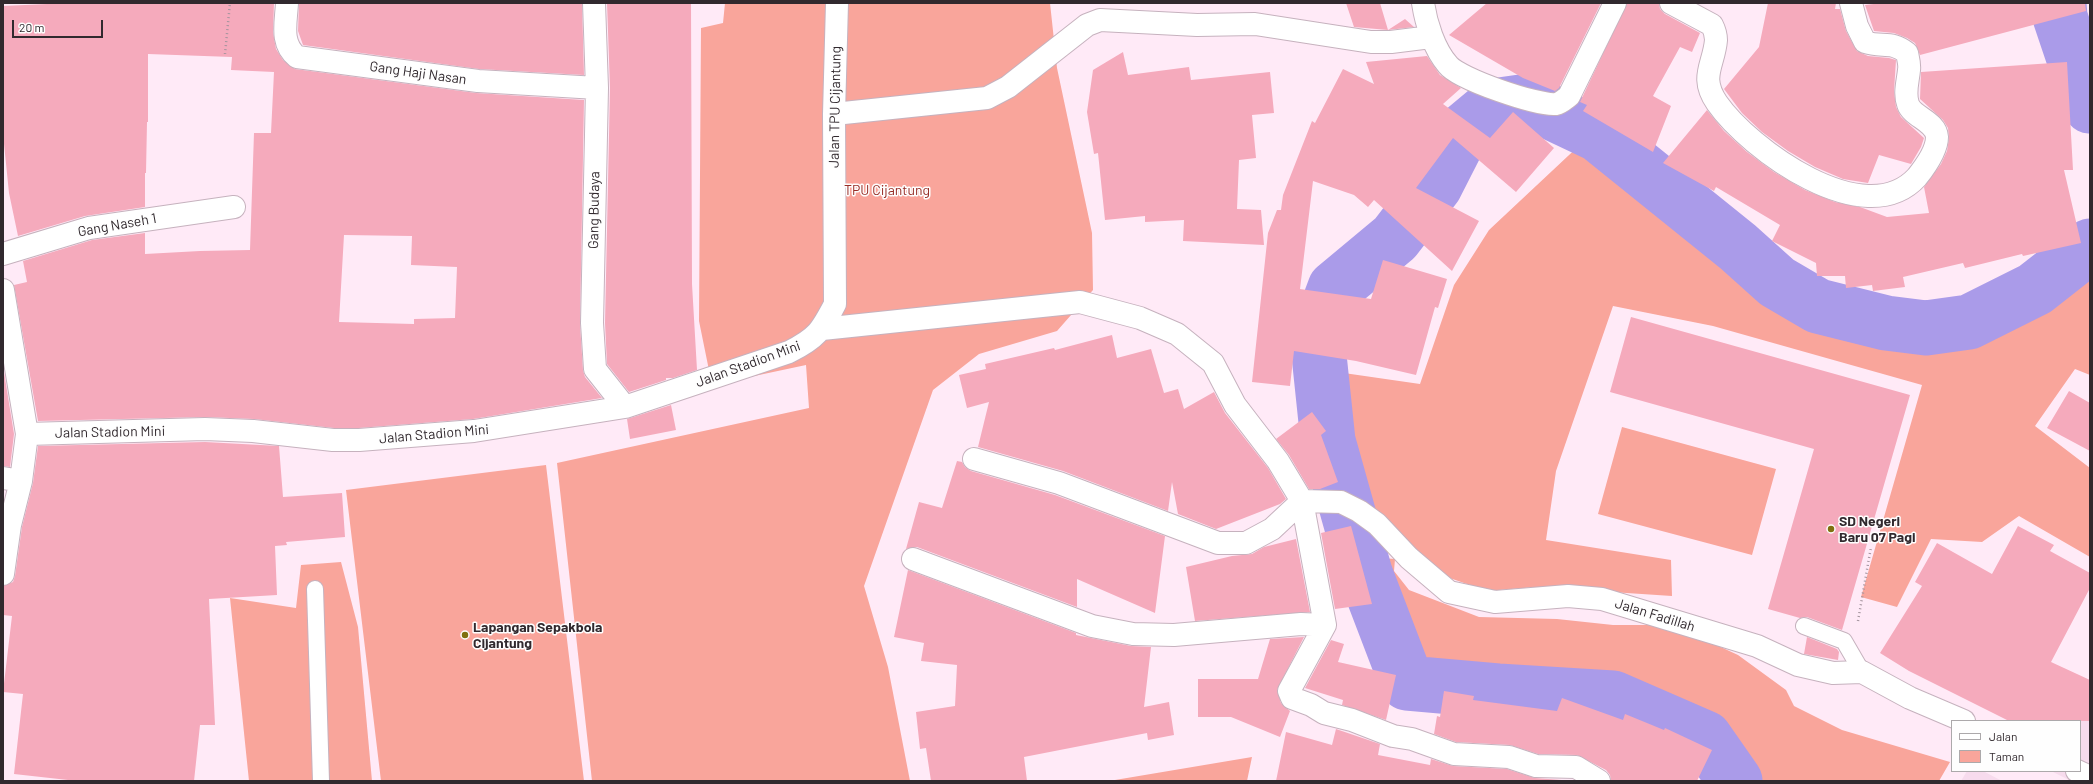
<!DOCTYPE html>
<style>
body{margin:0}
#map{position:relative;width:2093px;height:784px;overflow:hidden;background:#ffeaf7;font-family:Barlow,sans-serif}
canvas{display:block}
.frame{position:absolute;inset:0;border:4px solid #31292e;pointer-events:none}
.legend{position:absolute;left:1951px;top:720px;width:130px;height:52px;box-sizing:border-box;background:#fefefe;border:1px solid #aca9ab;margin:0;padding:5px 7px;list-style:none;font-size:12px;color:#31292e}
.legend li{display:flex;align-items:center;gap:8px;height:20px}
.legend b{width:20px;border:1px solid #aca9ab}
.scale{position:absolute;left:12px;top:20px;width:91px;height:18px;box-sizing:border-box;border:2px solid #31292e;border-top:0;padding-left:5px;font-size:12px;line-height:14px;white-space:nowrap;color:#31292e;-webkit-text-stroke:3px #fefefe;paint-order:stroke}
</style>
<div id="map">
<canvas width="2093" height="784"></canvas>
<div class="frame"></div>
<ul class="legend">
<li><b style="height:5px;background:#fff"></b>Jalan</li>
<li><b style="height:11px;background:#f9a59b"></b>Taman</li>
</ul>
<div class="scale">20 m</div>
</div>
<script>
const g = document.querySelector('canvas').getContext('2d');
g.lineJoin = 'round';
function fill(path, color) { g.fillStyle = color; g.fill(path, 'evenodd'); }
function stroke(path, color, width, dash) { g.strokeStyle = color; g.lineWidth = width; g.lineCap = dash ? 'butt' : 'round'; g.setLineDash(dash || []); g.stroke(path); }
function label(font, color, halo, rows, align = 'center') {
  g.font = font + ' Barlow,sans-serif'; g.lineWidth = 3; g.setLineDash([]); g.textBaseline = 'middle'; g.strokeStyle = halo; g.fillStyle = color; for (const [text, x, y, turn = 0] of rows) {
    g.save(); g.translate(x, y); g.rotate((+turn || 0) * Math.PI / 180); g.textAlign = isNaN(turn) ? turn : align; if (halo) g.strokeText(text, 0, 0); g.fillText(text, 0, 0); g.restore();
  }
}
fill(new Path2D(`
 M2090,681V781H2071L2051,771H2080V721Z
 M1967,771H1983L2002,781H1961Z`), '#f7dbed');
fill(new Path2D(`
 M725,3H1050L1057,68L1092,233L1093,290L1057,331L979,354L933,390L864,586L888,667L910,781H592L557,463L809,408L806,365L712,385L699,321L701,28L723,23Z
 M1584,141L1677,213L1759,286L1843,328L1928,338L2008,318L2090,262V375L2075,369L2035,426L2090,468V557L2019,516L1982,542L1931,539L1897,607L1861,597L1922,385L1713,326L1613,306L1556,471L1546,540L1671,560L1672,596L1536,587L1487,591L1441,575L1403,536L1356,505L1338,446L1330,371L1420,384L1454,285L1489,230Z
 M1622,427L1776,469L1752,555L1598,514Z
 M546,465L584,781H381L346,490Z
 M1368,557L1395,559L1394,571L1409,590L1479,617L1557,619L1613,625H1656L1712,643L1738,655L1786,690L1794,706L1842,730L1950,762L1939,781H1753L1724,739L1705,720L1656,699L1642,688L1608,677L1521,670L1477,673L1427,666L1392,608Z
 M341,562L358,627L372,781H249L230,598L296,608L301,565Z
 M1252,757L1247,781H1109Z`), '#f9a59b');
stroke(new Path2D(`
 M2059,3L2060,17L2090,106
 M1735,781L1705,738L1613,698L1498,691L1407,683L1365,573L1328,441L1317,336L1335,288L1395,238L1435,186L1463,131L1493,106L1521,102L1544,109L1599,135L1738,247L1777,282L1818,306L1886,323L1926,328L1969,322L2035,289L2090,246`), '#aa9be9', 55);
fill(new Path2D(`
 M69,3H274L273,32L276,49L283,60L295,69L476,93L584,100L580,324L583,370L585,377L602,398L473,419L359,428H334L254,419L206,417L38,421L14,285L27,282L23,261L92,240L145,233V254L200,251L250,250L254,133H271L274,72L231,70L232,57L148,54V122H147L146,173H145V207L85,216L18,236L9,193L3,134V6ZM344,235L412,236L411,265L457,267L455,318L414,319V324L339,322Z
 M299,3H582L584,75L479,69L303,45L298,31Z
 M607,3H691L692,284L697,370L673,378H666V380L629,392L607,364L605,323L610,88Z
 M1346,3H1380L1388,30L1354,27Z
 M1487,3H1601L1559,88L1555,91L1523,78L1449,35Z
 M1627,3H1659L1660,9L1665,14L1700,33L1692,52L1680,47L1653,96L1671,106L1653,152L1583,111L1587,105L1580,102Z
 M1768,3H1836L1835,9H1840L1846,31L1857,51L1868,56L1889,58L1896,60L1894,91L1896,107L1901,117L1924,138L1921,147L1911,164L1879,155L1868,183L1843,179L1815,167L1788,151L1762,132L1742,113L1724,89L1759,47Z
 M1882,3H2085L2086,11L1920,55L1915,43L1907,38L1894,33L1874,31L1865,5Z
 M1405,19L1414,27L1388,30Z
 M1123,52L1128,75L1189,67L1191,80L1270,72L1274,113L1252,115L1256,158L1239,160L1237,209L1261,210L1264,245L1183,241L1184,220L1145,222V216L1105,220L1098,153L1094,154L1087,112L1093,70Z
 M1427,56L1440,75L1461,88L1443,104L1490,138L1513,112L1554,148L1516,192L1453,138L1416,188L1479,221L1452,271L1374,200L1368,207L1354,195L1313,181L1300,289L1371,299L1383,260L1447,279L1438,308L1435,307L1416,375L1356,361L1294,351L1290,386L1252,382L1268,233L1277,210H1281L1283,195L1312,121L1315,123L1343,69L1374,84L1366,62Z
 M2067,62L2073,170H2064L2081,243L2023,256L2022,254L1965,268L1963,263L1903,277L1905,287L1873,291L1872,285L1846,288L1845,276H1817L1816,263L1772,241L1780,225L1716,187L1714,191L1663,163L1707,110L1724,131L1747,152L1774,172L1805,190L1835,202L1860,207L1887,217L1929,213L1924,187L1941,164L1947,151L1949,138L1948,128L1943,120L1920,99L1921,72Z
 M1631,317L1910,395L1842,630L1807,617L1800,618L1768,609L1814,449L1610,392Z
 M1112,335L1117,358L1151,349L1164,393L1178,389L1184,409L1214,392L1225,413L1268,468L1286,499L1280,504L1216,529L1178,514L1172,482L1168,511L1063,471L978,447L989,402L967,408L959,375L986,369L985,364L1054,348L1055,350Z
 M3,366L14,434L10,467L3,466Z
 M2069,391L2090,403V451L2047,428Z
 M671,405L676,430L630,439L627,419Z
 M1312,412L1326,431L1321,435L1338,482L1320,489H1309L1289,455L1276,439Z
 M205,442L279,446L283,497L342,493L345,537L286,542L287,545L275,546L277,595L209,599L215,725H200L194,781H77L14,774L23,694L3,692L12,616L3,615V586L13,582L15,576L22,527L33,483L38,446Z
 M957,461L962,462L965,467L971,471L1055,495L1165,536L1155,613L1077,579V607L917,547L906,549L919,502L942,508Z
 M1351,526L1372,604L1335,609L1321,533Z
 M2018,526L2054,545L2050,551L2090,573V588L2051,662L2090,680V721H2009L1909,671L1880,653L1922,586L1915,582L1937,543L1992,574Z
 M1296,539L1310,612L1195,621L1186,567L1232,556L1252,554L1264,547Z
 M908,570L1076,633V635L1131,646L1151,647L1144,707L1169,702L1174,735L1148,740L1147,733L1024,757L1027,781H931L926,748L920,749L916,712L955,706L957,665L921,661L924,643L894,637Z
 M1304,637L1277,690L1281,703L1290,711L1280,737L1231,717H1198V679H1258L1270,639Z
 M1807,637L1837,649L1839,652L1838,660L1804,654Z
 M1331,640L1344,644L1338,662L1396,675L1386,720L1342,705L1343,700L1305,688Z
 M1444,691L1474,696L1473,700L1557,711L1562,698L1623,720L1625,714L1664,730L1665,728L1712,750L1697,781H1611L1610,775L1606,770L1577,755L1538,754L1510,745L1456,742L1434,734L1437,716L1440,717Z
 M1336,729L1380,744L1378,755L1430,765L1431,759L1453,766L1507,769L1535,778L1575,781H1276L1286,732L1332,745Z`), '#f5aabc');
const service = new Path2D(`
 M315,589L321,781
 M1804,626L1844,641L1862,672`);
const minor = new Path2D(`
 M287,3C286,23 280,43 297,57L478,81L597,88
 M594,3L597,88L592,323L595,369L625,407
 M1423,3C1426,23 1434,49 1448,65C1459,79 1538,106 1556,104C1561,103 1565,99 1569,96L1615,3
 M1671,3L1712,25C1714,29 1716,35 1716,40C1714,65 1699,77 1717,103C1749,149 1865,234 1917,177C1925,167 1937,150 1937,137C1936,121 1912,117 1908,104C1904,93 1908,81 1909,70C1910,65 1908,58 1907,53C1891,40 1882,48 1865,42L1857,26L1851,3
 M834,114L987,98L1008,87L1087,25L1100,20L1197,25L1255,24L1371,42H1391L1431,37
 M3,254L89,228L234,207
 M3,290L27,434L21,481L10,525L3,574
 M822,329L1080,302L1140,318L1177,334L1213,363L1235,405L1278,461L1302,501L1341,502L1359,511L1377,524L1409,558L1449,592L1495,602L1568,596L1602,599L1757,646L1798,665L1833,673L1862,672L1910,698L1964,721
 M27,434L205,429L253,431L333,440H359L474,431L625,407L789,352C817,338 821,331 835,304L834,114L837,3
 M974,459L1059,483L1218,543H1246L1272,529L1302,501
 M3,478L21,481
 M1302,501L1325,625
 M913,559L1092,626L1133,634L1174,635L1301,624L1325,625L1289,691L1292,698L1311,705L1324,713L1352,720L1393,736L1412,739L1454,754L1509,757L1536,766L1576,767L1599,781
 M2077,771L2090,777`);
stroke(service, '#c6b2be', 18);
stroke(minor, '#c6b2be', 24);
stroke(new Path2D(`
 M225,54L230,3
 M1858,621L1871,547`), '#a4949e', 2.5, [1, 3]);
stroke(service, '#fff', 16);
stroke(minor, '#fff', 22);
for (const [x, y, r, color] of [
 [1831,529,4,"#7f700f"],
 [465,635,4,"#7f700f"]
]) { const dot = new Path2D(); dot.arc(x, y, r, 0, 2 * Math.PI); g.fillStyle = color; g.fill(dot); stroke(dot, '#fefefe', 1.5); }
label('14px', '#31292e', '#fefefe', [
 ["Gang Haji Nasan",418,73,8],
 ["Jalan TPU Cijantung",835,107,-89],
 ["Gang Budaya",594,210,-89],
 ["Gang Naseh 1",117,225,-10],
 ["Jalan Stadion Mini",748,364,-20],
 ["Jalan Stadion Mini",110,432,-1],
 ["Jalan Stadion Mini",434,434,-5],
 ["Jalan Fadillah",1655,615,17]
]);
label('14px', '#972d26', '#fefefe', [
 ["TPU Cijantung",887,190]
]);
label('bold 14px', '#31292e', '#fefefe', [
 ["SD Negeri",1839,521],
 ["Baru 07 Pagi",1839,537],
 ["Lapangan Sepakbola",473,627],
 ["Cijantung",473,643]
], 'left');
</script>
